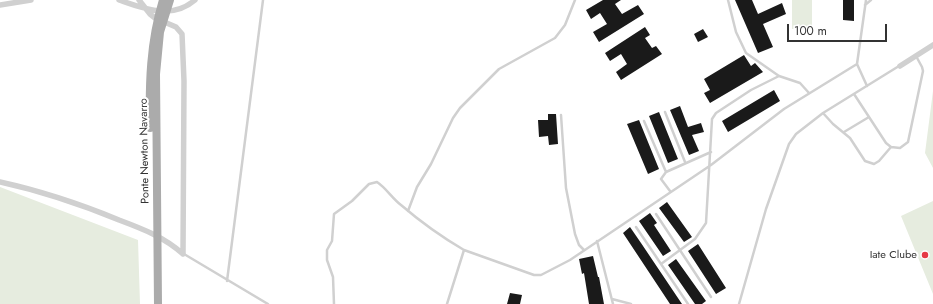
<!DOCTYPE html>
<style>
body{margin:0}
#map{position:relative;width:933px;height:304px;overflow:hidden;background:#fff;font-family:Jost,sans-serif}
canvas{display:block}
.scale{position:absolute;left:787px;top:24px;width:100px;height:18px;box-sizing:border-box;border:2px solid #333;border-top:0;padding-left:5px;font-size:12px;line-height:14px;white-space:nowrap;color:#333;-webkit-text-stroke:3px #fff;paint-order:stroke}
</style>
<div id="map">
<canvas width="933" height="304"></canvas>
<div class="scale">100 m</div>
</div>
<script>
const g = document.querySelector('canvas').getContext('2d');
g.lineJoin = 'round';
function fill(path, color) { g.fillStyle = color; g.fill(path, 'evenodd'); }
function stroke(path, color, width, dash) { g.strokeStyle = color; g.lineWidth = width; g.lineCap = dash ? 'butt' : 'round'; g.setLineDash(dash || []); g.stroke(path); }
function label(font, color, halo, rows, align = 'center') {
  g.font = font + ' Jost,sans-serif'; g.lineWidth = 4; g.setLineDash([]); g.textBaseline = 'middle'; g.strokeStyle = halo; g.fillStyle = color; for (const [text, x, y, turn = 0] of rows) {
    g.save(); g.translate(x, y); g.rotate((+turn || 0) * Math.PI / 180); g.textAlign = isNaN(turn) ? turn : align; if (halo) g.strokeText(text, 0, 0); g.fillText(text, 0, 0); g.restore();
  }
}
fill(new Path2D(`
 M792,0H812V29H792Z
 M933,91V168L925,153Z
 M0,187L138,240L140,304H0Z
 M933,201V294L901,216Z`), '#e6ecdf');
fill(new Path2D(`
 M603,0H621L615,4L622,14L638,5L644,14L599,42L593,32L607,24L600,13L591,19L586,10Z
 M735,0H752L758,14L782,3L786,14L763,24L773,47L758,53Z
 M843,0H854V21L843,20Z
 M645,27L650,35L645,38L652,48L656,46L662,54L621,80L616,72L627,64L621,54L610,61L605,53Z
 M703,29L708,37L698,42L694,34Z
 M744,55L751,66L755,63L763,72L710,103L704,93L710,90L704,79Z
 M774,90L780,101L728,132L722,121Z
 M680,106L688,127L701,123L704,132L692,135L699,151L689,155L670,110Z
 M659,112L678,159L668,163L649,116Z
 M548,114H556L558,144L549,145L548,136L539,137L538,120H548Z
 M639,120L659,169L648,174L627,124Z
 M667,202L692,237L684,242L659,208Z
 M650,213L657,223L654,225L671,251L663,256L639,221Z
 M630,227L641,243L682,304H670L623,233Z
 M698,244L726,288L716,294L688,251Z
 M593,256L598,277H599L604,304H589L584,273L582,274L579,259Z
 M676,259L706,301L702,304H695L668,265Z
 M510,293L522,295L520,304H507Z`), '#1a1a1a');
stroke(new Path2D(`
 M728,0L736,32L746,53L779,76L800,83L809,93
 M865,5L871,0
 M857,64L866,0
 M854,94L886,143L891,147L900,148L908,142L923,71L922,67L916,56
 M665,112L685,162
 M823,113L833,124L850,138L865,161L874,164L879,161L891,147
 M561,115L566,188L575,234L579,245L584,250
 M644,121L666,172
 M844,132L869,117
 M670,191L661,179L666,172L711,152
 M408,211L417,187L431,164L453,118L460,108L499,69L555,38L565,25L575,0
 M656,214L711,297
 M636,227L688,304
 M597,241L613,304
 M184,254L268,304
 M661,264L695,239L706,223L712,119L716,113L751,90L779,76
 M227,281L263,0
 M612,299L631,304
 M334,304L333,277L327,260V250L332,241L334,214L352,201L369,184L377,182C386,188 392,198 401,205C422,223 440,236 464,250
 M447,304L464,250L534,275H541L570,260L711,165L784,109L857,64L867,86
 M739,304L766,209L789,144L796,134L823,113L899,66`), '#d0d0d0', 2.5);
stroke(new Path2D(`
 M119,0C145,9 172,20 195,0
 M139,0L150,14L155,18L176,27L182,34L184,81L183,254
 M0,5L31,0
 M900,66L933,45
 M0,182C41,191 80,204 119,220C143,229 164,237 183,254`), '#d0d0d0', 5.5);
stroke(new Path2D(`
 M150,128C149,84 150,42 163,0
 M158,304L156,74L160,32L170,0`), '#ababab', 8);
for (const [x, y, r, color] of [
 [925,255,4,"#e63946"]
]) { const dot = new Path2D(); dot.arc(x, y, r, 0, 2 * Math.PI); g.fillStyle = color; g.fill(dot); stroke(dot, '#fff', 1.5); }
label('11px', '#333', '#fff', [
 ["Ponte Newton Navarro",145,151,-91]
]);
label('11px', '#333', '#fff', [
 ["Iate Clube",917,255]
], 'right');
</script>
